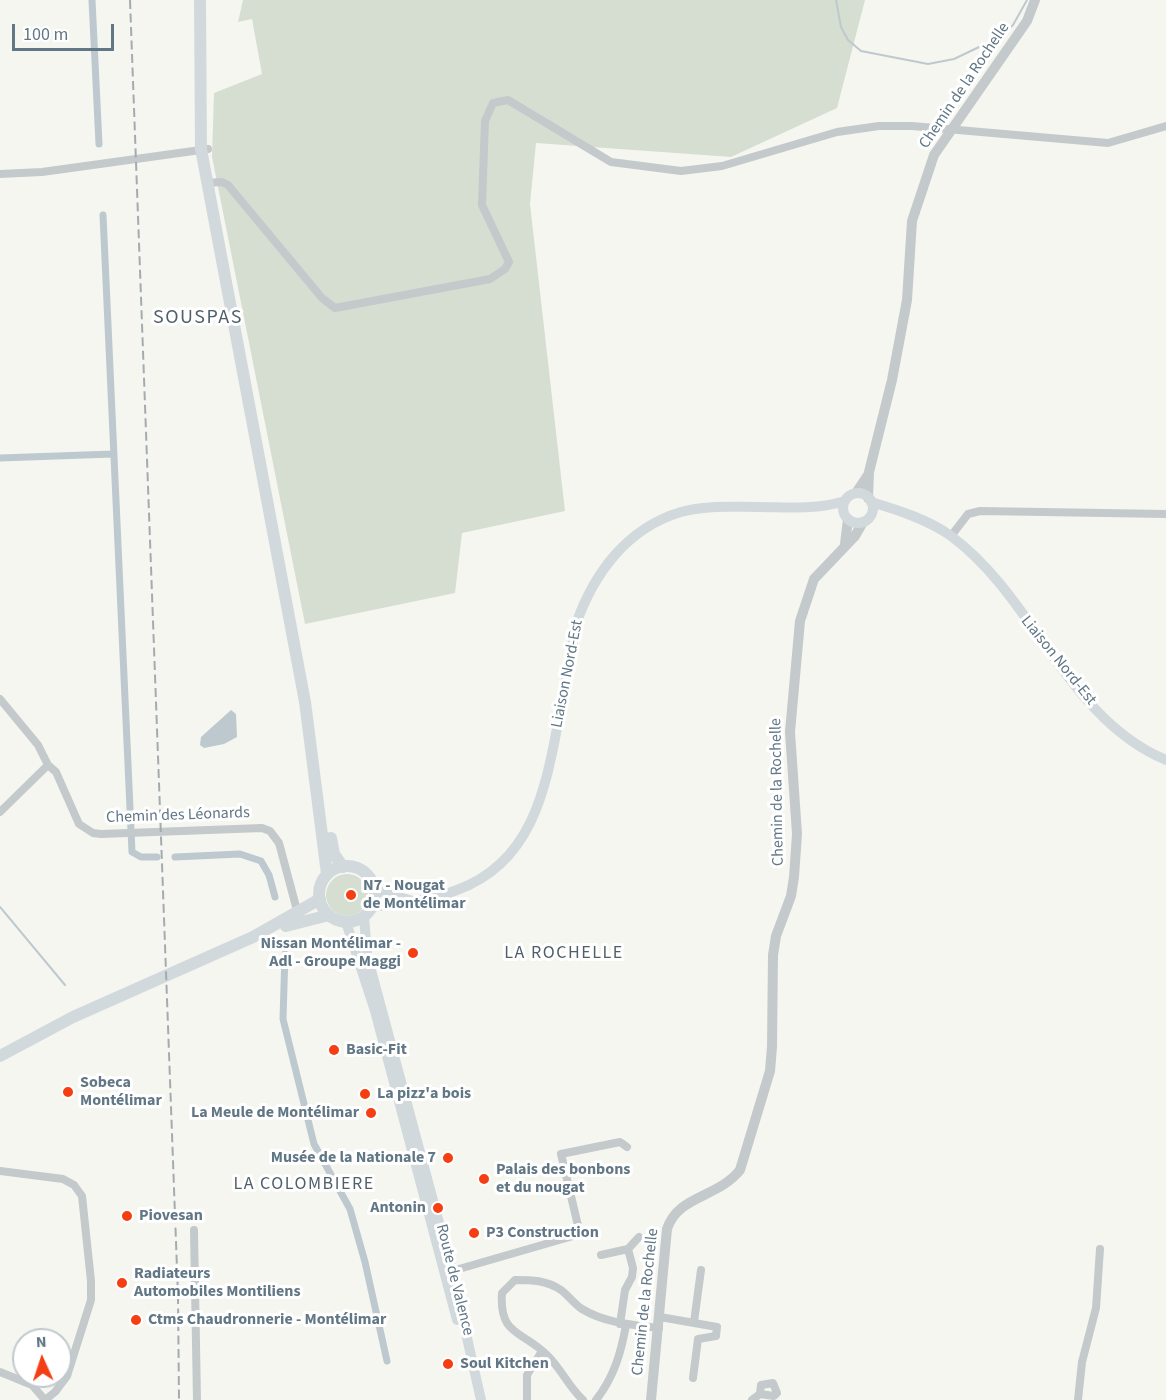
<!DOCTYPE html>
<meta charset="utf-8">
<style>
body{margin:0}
#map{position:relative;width:1166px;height:1400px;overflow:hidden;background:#f6f6f1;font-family:"Source Sans 3",sans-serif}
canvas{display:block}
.north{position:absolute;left:12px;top:1328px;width:60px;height:60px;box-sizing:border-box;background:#fff;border:2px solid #c0c9ce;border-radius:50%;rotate:357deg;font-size:16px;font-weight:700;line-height:24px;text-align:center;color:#617785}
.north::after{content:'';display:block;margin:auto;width:21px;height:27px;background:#f53e12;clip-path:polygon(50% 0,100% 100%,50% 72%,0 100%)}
.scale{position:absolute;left:12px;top:24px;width:102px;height:27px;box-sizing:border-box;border:3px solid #617785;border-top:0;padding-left:8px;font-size:18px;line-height:21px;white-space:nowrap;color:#617785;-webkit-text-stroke:4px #fff;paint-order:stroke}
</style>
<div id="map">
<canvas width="1166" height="1400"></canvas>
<div class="north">N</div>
<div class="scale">100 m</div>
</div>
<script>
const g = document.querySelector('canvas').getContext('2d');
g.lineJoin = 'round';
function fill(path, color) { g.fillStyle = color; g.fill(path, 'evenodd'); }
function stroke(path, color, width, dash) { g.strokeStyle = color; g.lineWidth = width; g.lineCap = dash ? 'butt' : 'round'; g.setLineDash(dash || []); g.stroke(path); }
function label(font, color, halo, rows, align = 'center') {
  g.font = font + ' "Source Sans 3",sans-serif'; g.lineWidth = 6; g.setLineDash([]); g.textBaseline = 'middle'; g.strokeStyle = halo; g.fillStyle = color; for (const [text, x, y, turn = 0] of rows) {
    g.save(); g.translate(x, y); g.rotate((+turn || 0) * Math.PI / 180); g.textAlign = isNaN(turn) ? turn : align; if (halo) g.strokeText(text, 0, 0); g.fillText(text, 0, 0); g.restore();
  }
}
fill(new Path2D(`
 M243,0H865L837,108L731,157L536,143L530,204L565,511L462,533L455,593L305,624L212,157L214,93L262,74L252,19L238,22Z
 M326 895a21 21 0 1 1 42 0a21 21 0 1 1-42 0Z`), '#d6ded2');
fill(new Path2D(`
 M231,710L236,714L237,737L224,744L204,748L200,745L201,737Z`), '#bdc9ce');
stroke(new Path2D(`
 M836,0L841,27L848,40L861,51L928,64L954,59L1000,37L1013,25L1027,0
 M0,907L65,985`), '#bdc9ce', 2);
stroke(new Path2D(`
 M92,0L99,144
 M103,215L132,852L141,857H157
 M0,458L113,454
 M175,857L240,854L261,861L269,875L275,897
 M285,954L283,1019L314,1144L350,1209L365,1262L387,1361`), '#bdc9ce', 7);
stroke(new Path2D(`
 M0,174L42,172L208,149
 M207,183L222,182L228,185L322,298L335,308L490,279L505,269L509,262L482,205L485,121L493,103L508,100L611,162L681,171L722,166L837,132L879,126H912L1108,143L1166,126
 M951,536L968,514L980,511L1166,514
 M0,699L38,745L48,765L56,772L79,824L93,833L101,834L262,828L270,831L279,843L298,914
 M0,812L48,765
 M0,1171L63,1179L74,1185L82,1196L91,1281V1300L67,1376L55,1392L45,1400
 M194,1230L197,1400
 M628,1249L639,1237
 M601,1255L628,1249L633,1268L632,1277L625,1290L620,1324
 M452,1271L580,1234L561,1154L620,1142L627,1147
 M660,1317L717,1327L716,1336L698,1339L693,1378
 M694,1322L701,1270
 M0,1372L32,1385L45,1400
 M527,1400V1375L542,1351
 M583,1400C569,1387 561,1369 548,1356C523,1330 499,1337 502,1293L515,1280C532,1280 546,1280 561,1290C568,1295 574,1304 582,1309C605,1323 633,1325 659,1328
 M596,1400C614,1377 621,1353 626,1325
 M752,1400L760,1394L761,1385L773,1383L777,1393L774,1396L760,1394
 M1078,1400L1082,1362L1096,1308L1100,1249`), '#c4c9cb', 8);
stroke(new Path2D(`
 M856,493L868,475
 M868,498L869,472L892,380L907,300L912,221L934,155L1027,21L1035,0
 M845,544L848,519
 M651,1400L667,1229C678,1195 718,1198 740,1170L770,1071L772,1047L773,955L776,936L791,896L794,877L797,834L790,732L800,621L814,579L855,536L863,522`), '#c4c9cb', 10);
stroke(new Path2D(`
 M843 508a15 15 0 1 1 30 0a15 15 0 1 1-30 0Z
 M871,502C898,510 929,520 951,536C1035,598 1066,718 1166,760
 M375,890L413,901
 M372,907C401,903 429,901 457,890C531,863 545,792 558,723C564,690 570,657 576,624C594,573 627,528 681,512C705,505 733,507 758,507C787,507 817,510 845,501
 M364,916L367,955L452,1271L481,1400
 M346,922L375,1011L457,1320`), '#d2d9dd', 10);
stroke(new Path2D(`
 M200,0L201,149L305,702L327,874
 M331,838L334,854L343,867
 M319 894a28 28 0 1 1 56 0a28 28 0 1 1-56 0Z
 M286,926L329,915
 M0,1056L73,1017L253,937L320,899`), '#d2d9dd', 12);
stroke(new Path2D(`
 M130,0L178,1296L179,1400`), '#a4abb0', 2, [9, 4.5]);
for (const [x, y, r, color] of [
 [351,895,6,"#f53e12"],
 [413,953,6,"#f53e12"],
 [334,1050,6,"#f53e12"],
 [68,1092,6,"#f53e12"],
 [365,1094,6,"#f53e12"],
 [371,1113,6,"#f53e12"],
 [448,1158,6,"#f53e12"],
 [484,1179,6,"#f53e12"],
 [438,1208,6,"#f53e12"],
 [127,1216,6,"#f53e12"],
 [474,1233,6,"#f53e12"],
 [122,1283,6,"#f53e12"],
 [136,1320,6,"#f53e12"],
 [448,1364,6,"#f53e12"]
]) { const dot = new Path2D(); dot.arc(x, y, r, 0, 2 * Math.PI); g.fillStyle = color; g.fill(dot); stroke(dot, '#fff', 2); }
label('16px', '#617785', '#fff', [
 ["Chemin de la Rochelle",965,86,-56],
 ["Liaison Nord-Est",1058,661,51],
 ["Liaison Nord-Est",568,674,-79],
 ["Chemin de la Rochelle",778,792,-91],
 ["Chemin des Léonards",178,816,-2],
 ["Route de Valence",454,1280,76],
 ["Chemin de la Rochelle",646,1302,-84]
]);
label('bold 16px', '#617785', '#fff', [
 ["N7 - Nougat",363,886],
 ["de Montélimar",363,904],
 ["Nissan Montélimar -",401,944,"right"],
 ["Adl - Groupe Maggi",401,962,"right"],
 ["Basic-Fit",346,1050],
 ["Sobeca",80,1083],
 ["Montélimar",80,1101],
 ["La pizz'a bois",377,1094],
 ["La Meule de Montélimar",359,1113,"right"],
 ["Musée de la Nationale 7",436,1158,"right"],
 ["Palais des bonbons",496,1170],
 ["et du nougat",496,1188],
 ["Antonin",426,1208,"right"],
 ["Piovesan",139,1216],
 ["P3 Construction",486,1233],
 ["Radiateurs",134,1274],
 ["Automobiles Montiliens",134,1292],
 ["Ctms Chaudronnerie - Montélimar",148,1320],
 ["Soul Kitchen",460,1364]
], 'left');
g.letterSpacing = '1.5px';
label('18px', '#505f6a', '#fff', [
 ["LA ROCHELLE",564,954],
 ["LA COLOMBIERE",304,1185]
]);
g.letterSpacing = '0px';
g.letterSpacing = '1.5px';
label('20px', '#505f6a', '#fff', [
 ["SOUSPAS",198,319]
]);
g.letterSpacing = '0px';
</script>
